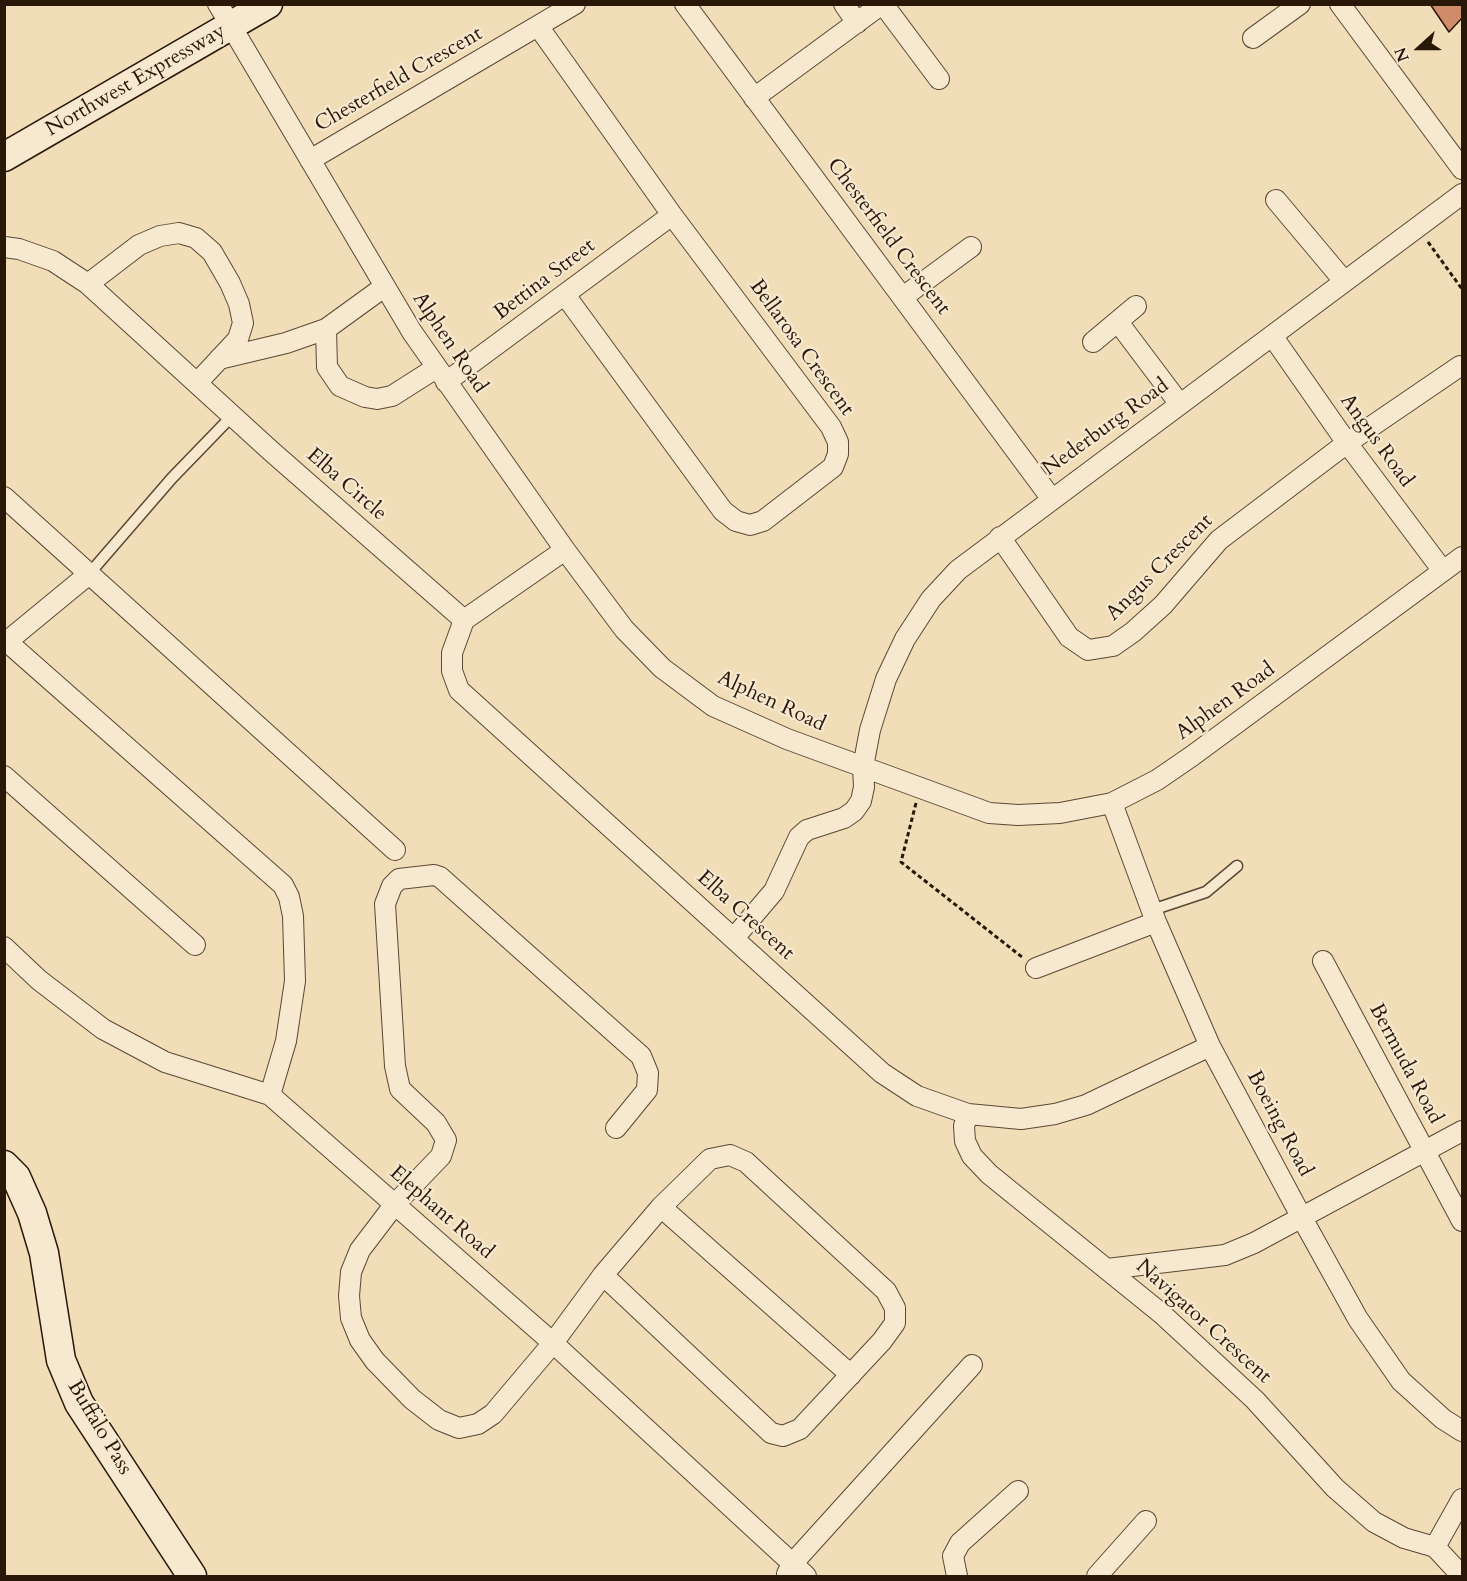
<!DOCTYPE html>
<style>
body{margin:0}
#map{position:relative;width:1467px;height:1581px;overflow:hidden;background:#f1ddb7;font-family:Cardo,serif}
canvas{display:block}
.frame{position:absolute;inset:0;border:6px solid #291708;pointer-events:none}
.north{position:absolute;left:1389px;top:18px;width:60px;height:60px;-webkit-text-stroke:4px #f6e9d0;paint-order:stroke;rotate:249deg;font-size:16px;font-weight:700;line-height:24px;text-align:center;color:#291708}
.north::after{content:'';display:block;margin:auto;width:21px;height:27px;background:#291708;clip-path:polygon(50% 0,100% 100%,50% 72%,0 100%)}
</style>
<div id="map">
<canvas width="1467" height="1581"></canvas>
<div class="frame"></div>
<div class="north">N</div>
</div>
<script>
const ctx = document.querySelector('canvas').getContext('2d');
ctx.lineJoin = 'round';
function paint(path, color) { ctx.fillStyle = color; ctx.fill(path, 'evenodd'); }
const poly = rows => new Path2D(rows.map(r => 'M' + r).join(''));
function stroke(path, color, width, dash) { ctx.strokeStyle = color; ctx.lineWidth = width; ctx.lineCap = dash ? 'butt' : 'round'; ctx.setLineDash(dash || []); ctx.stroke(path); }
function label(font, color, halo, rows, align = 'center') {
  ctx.font = font + ' Cardo,serif'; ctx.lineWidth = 4.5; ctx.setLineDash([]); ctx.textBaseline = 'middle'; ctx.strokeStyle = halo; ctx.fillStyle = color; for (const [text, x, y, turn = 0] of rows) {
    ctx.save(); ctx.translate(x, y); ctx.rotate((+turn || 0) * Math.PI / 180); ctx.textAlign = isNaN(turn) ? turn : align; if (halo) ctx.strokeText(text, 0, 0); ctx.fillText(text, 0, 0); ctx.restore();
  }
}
const building = poly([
 [1430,4,1462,4,1462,18,1449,32,1430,4]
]);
paint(building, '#ce8c6b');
stroke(building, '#291708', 1.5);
const service = poly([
 [89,574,172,478,232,416],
 [1152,910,1206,892,1237,866]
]);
const minor = poly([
 [218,4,412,332,565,550,624,629,662,668,713,706,787,739,989,813,1018,815,1060,813,1112,803,1157,780,1192,756,1462,557],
 [685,4,1051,498],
 [844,4,857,23],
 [883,4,939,79],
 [1340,4,1462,169],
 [538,26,672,215,831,427,838,442,838,454,833,467,763,521,750,525,736,521,723,511,565,295],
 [1253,38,1300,4],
 [754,98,882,4],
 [310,160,575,4],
 [1276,200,1344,281],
 [4,247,19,249,53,261,88,284,271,451,464,620],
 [88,284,139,245,160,236,179,233,196,238,212,252,230,283,239,304,243,323,238,339,197,383],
 [903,297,971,247],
 [1118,322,1179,403],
 [326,329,327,367,340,386,365,397,377,399,392,396,436,368],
 [1273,337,1347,443,1443,571],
 [1093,342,1136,306],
 [219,359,286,343,326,329,384,287],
 [446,382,672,215],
 [4,497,395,850],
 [1000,537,1069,637,1088,650,1113,646,1133,632,1163,605,1219,540,1347,443,1460,366],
 [565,550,464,620,452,653,452,671,459,690,882,1073,917,1096,968,1114,1021,1119,1055,1114,1086,1105,1210,1046],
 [4,639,283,885,289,897,293,916,295,981,286,1041,270,1095],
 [4,644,89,574],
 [4,776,195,945],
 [1112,803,1156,922,1210,1046,1302,1218,1358,1319,1401,1381,1443,1419,1462,1431],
 [734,938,774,891,799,837,807,830,844,818,854,811,861,801,864,787,863,767,870,730,886,679,905,639,931,599,958,570,1462,194],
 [4,947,39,980,103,1029,165,1062,270,1095,553,1343,806,1576],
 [1323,961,1462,1221],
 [1036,968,1156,922],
 [968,1114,964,1126,965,1141,972,1156,989,1174,1162,1314,1255,1400,1335,1488,1374,1522,1404,1538,1435,1547],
 [661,1207,851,1375],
 [1107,1269,1225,1255,1254,1243,1462,1131],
 [603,1275,771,1433,783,1436,800,1429,882,1341,895,1323,895,1308,886,1291,746,1162,730,1155,710,1159,661,1207,603,1275,553,1343,493,1414,478,1424,459,1428,439,1420,412,1399,375,1361,360,1340,351,1318,349,1296,351,1272,360,1250,395,1204,441,1156,446,1140,436,1123,400,1089,395,1066,385,904,392,886,399,879,434,875,440,877,641,1056,648,1073,647,1090,616,1128],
 [787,1574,792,1564,972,1365],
 [957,1576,953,1556,960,1543,1018,1491],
 [1097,1576,1146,1521],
 [1462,1576,1435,1547,1462,1499]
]);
const secondary = poly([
 [4,157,268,4],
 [4,1165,16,1177,32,1213,44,1253,61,1360,79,1403,192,1576]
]);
stroke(service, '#5b4834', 13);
stroke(minor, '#5b4834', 22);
stroke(secondary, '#291708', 31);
stroke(poly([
 [1428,242,1462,289],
 [916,803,901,862,1022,957]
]), '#291708', 3, [4.5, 3]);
stroke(service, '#f6e9d0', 10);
stroke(minor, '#f6e9d0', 20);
stroke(secondary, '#f6e9d0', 28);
label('21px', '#291708', '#f6e9d0', [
 ["Chesterfield Crescent",399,80,-30],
 ["Northwest Expressway",136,81,-30],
 ["Chesterfield Crescent",888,237,53],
 ["Bettina Street",545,280,-37],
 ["Alphen Road",449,343,56],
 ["Bellarosa Crescent",801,348,54],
 ["Nederburg Road",1106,428,-36],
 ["Angus Road",1376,441,54],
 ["Elba Circle",346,485,41],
 ["Angus Crescent",1160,568,-45],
 ["Alphen Road",771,702,25],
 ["Alphen Road",1226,702,-36],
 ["Elba Crescent",745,916,42],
 ["Bermuda Road",1405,1064,62],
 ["Boeing Road",1279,1124,62],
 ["Elephant Road",441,1213,41],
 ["Navigator Crescent",1203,1322,42],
 ["Buffalo Pass",99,1428,59]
]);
</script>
